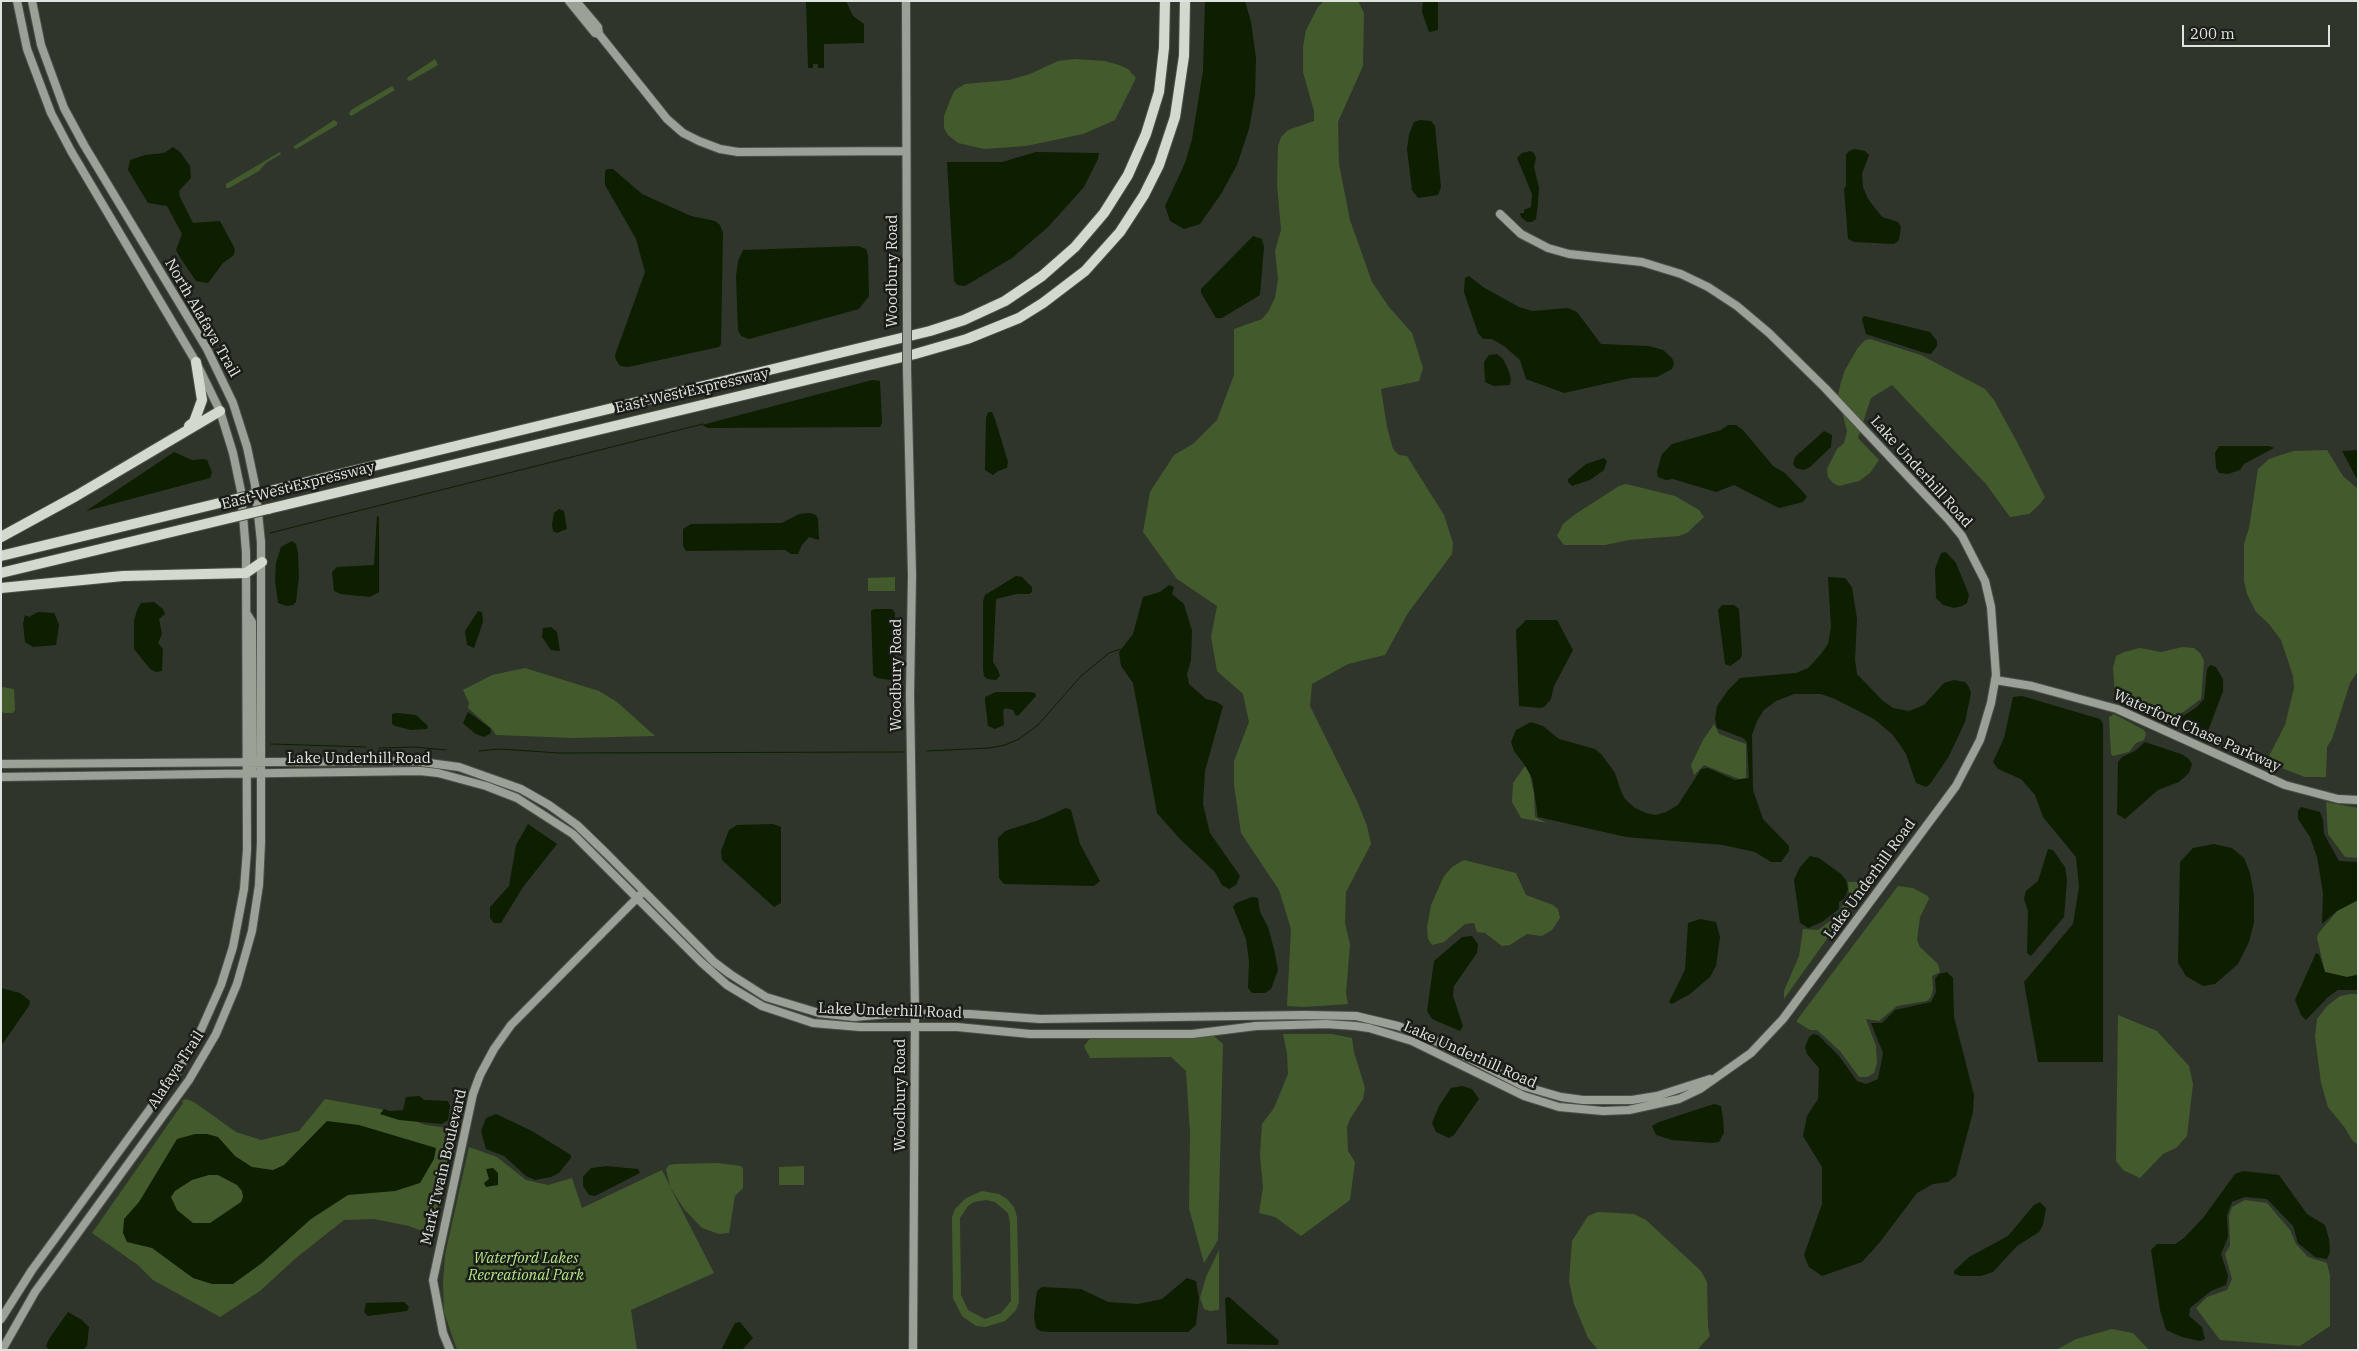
<!DOCTYPE html>
<style>
body{margin:0}
#map{position:relative;width:2359px;height:1351px;overflow:hidden;background:#2f352b;font-family:"IBM Plex Serif",serif}
canvas{display:block}
.frame{position:absolute;inset:0;border:2px solid #e0e4de;pointer-events:none}
.scale{position:absolute;left:2182px;top:25px;width:148px;height:22px;box-sizing:border-box;border:2px solid #e0e4de;border-top:0;padding-left:6px;font-size:15px;line-height:18px;white-space:nowrap;color:#e0e4de;-webkit-text-stroke:4px #191c17;paint-order:stroke}
</style>
<div id="map">
<canvas width="2359" height="1351"></canvas>
<div class="frame"></div>
<div class="scale">200 m</div>
</div>
<script>
const ctx = document.querySelector('canvas').getContext('2d');
ctx.lineJoin = 'round';
function paint(path, color) { ctx.fillStyle = color; ctx.fill(path, 'evenodd'); }
const poly = rows => new Path2D(rows.map(r => 'M' + r).join(''));
function stroke(path, color, width, dash) { ctx.strokeStyle = color; ctx.lineWidth = width; ctx.lineCap = dash ? 'butt' : 'round'; ctx.setLineDash(dash || []); ctx.stroke(path); }
function label(font, color, halo, rows, align = 'center') {
  ctx.font = font + ' "IBM Plex Serif",serif'; ctx.lineWidth = 5; ctx.setLineDash([]); ctx.textBaseline = 'middle'; ctx.strokeStyle = halo; ctx.fillStyle = color; for (const [text, x, y, turn = 0] of rows) {
    ctx.save(); ctx.translate(x, y); ctx.rotate((+turn || 0) * Math.PI / 180); ctx.textAlign = isNaN(turn) ? turn : align; if (halo) ctx.strokeText(text, 0, 0); ctx.fillText(text, 0, 0); ctx.restore();
  }
}
paint(poly([
 [1324,1,1358,1,1364,13,1363,66,1338,122,1339,164,1350,220,1372,282,1389,307,1412,333,1423,368,1419,381,1381,389,1387,427,1393,449,1399,455,1407,456,1444,515,1453,543,1452,554,1408,613,1385,655,1348,664,1312,684,1310,706,1358,803,1367,826,1371,844,1346,892,1345,923,1350,944,1346,993,1348,1004,1304,1007,1287,1006,1291,929,1279,890,1241,833,1234,785,1234,761,1249,722,1243,694,1217,671,1211,637,1217,606,1177,579,1143,532,1150,492,1174,455,1193,444,1217,420,1234,375,1234,329,1262,319,1268,312,1275,298,1278,279,1275,251,1281,230,1277,184,1278,146,1281,137,1288,130,1314,121,1314,111,1303,72,1303,47,1306,30,1318,7],
 [435,59,438,65,410,81,407,80,408,77],
 [1075,59,1105,61,1119,65,1128,69,1136,78,1115,120,1083,134,1026,146,984,149,958,143,948,135,944,128,944,116,951,98,955,90,965,84,1009,80,1030,74,1058,61],
 [392,86,395,90,351,116,349,114,351,110],
 [334,120,337,122,337,125,296,149,293,147],
 [280,152,281,154,266,163,259,171,229,188,226,188,226,184],
 [1870,339,1921,355,1985,389,1994,400,2017,442,2045,497,2039,505,2029,514,2010,517,1986,484,1892,385,1871,398,1858,438,1879,460,1870,473,1859,481,1839,486,1833,483,1828,477,1827,469,1837,449,1844,443,1847,431,1841,408,1836,404,1841,382,1845,370,1857,349,1865,340],
 [2327,450,2343,476,2358,489,2358,671,2350,683,2332,739,2327,747,2326,777,2305,777,2284,769,2269,756,2285,725,2294,688,2293,676,2281,640,2269,624,2256,612,2247,594,2244,581,2244,544,2249,528,2258,469,2269,459,2281,455,2294,451],
 [1626,484,1675,496,1699,510,1704,517,1687,533,1679,536,1629,540,1605,545,1564,545,1557,536,1563,524,1574,515,1619,486],
 [895,577,895,591,868,591,868,578],
 [2183,647,2194,648,2200,653,2204,661,2201,699,2186,710,2171,720,2158,719,2120,702,2115,696,2113,668,2116,656,2124,652,2140,648,2161,652],
 [525,668,599,691,617,702,655,736,573,738,496,735,492,729,468,708,469,703,463,690,492,675],
 [3,687,14,689,15,710,13,713,4,713,1,711,1,689],
 [2114,714,2144,730,2146,734,2144,740,2136,743,2129,752,2113,756,2111,754,2109,717],
 [1714,724,1719,734,1746,744,1746,778,1739,779,1704,765,1694,775,1691,765,1703,740],
 [1525,766,1529,771,1534,793,1535,817,1547,823,1521,818,1512,802,1513,783],
 [2326,802,2358,808,2358,858,2345,857,2328,834],
 [1464,860,1516,873,1526,895,1553,905,1558,909,1560,918,1552,930,1542,936,1527,934,1510,945,1502,946,1485,933,1477,932,1474,923,1465,924,1444,942,1432,945,1428,939,1427,927,1431,905,1444,876,1452,867],
 [1848,882,1863,882,1866,884,1784,999,1784,991,1799,956,1803,929,1818,930,1836,917,1849,894],
 [1898,886,1913,888,1928,896,1929,899,1920,917,1917,940,1920,947,1938,964,1940,972,1932,976,1933,989,1931,997,1927,1001,1897,1006,1879,1021,1866,1019,1876,1046,1877,1063,1874,1073,1867,1077,1859,1077,1840,1051,1817,1030,1810,1030,1797,1022,1797,1020],
 [2358,900,2358,974,2347,977,2325,972,2317,938,2318,934,2337,911],
 [2350,994,2358,994,2358,1145,2352,1140,2345,1128,2328,1107,2321,1083,2315,1037,2317,1019,2327,1006,2340,996],
 [2118,1015,2157,1031,2189,1066,2193,1084,2187,1136,2176,1148,2163,1154,2140,1178,2123,1170,2116,1161],
 [1283,1034,1332,1034,1352,1038,1354,1052,1365,1088,1363,1099,1350,1119,1347,1127,1348,1151,1355,1162,1350,1200,1301,1236,1275,1217,1259,1213,1263,1187,1260,1155,1262,1124,1274,1108,1288,1074,1287,1053],
 [1092,1036,1214,1036,1223,1044,1218,1240,1204,1263,1189,1208,1190,1133,1186,1071,1171,1057,1090,1058,1084,1046],
 [186,1099,194,1102,236,1132,261,1140,299,1131,325,1099,380,1109,426,1125,454,1129,432,1235,409,1226,374,1219,344,1220,296,1258,260,1291,220,1317,153,1280,138,1265,92,1233,183,1103,182,1101],
 [469,1147,497,1157,526,1180,548,1185,572,1178,582,1208,662,1170,670,1186,666,1169,669,1165,676,1164,717,1163,741,1166,743,1169,743,1188,735,1196,729,1233,719,1234,702,1228,684,1209,670,1187,714,1273,631,1310,637,1350,457,1350,444,1312,443,1283,445,1255],
 [804,1166,804,1185,779,1185,779,1167],
 [982,1191,999,1194,1007,1199,1014,1207,1017,1217,1019,1302,1016,1310,1005,1321,985,1327,976,1326,962,1316,953,1298,952,1217,955,1209,966,1198],
 [986,1200,995,1202,1008,1213,1010,1223,1011,1301,1001,1313,985,1319,968,1310,961,1295,960,1218,968,1206,974,1202],
 [2245,1200,2267,1203,2290,1230,2296,1244,2308,1257,2327,1263,2330,1276,2330,1326,2300,1346,2220,1340,2196,1308,2207,1297,2227,1290,2232,1279,2225,1254,2230,1246,2229,1216,2232,1207],
 [1598,1212,1634,1214,1646,1220,1701,1271,1707,1282,1708,1327,1710,1336,1697,1350,1598,1350,1588,1338,1574,1304,1569,1281,1572,1241,1588,1216],
 [1219,1250,1219,1310,1210,1311,1204,1309,1200,1298,1206,1277],
 [2112,1329,2133,1333,2149,1350,2056,1350,2076,1339]
]), '#435b2c');
paint(poly([
 [806,1,846,1,853,16,864,24,864,43,824,44,824,68,818,68,818,64,813,64,813,68,808,68],
 [1205,1,1245,1,1251,22,1256,58,1255,95,1249,129,1237,165,1221,194,1200,224,1184,229,1170,221,1165,206,1185,163,1192,139,1203,71],
 [1423,1,1438,1,1438,30,1429,32,1422,12],
 [1420,120,1431,121,1435,126,1441,187,1438,195,1418,198,1412,190,1407,149,1409,134,1414,122],
 [173,147,180,152,190,166,191,178,179,191,180,197,193,223,220,221,235,249,234,255,223,263,208,283,196,281,181,259,176,250,182,234,167,206,148,203,128,170,130,160,145,155,164,153],
 [1854,149,1865,151,1869,155,1862,174,1863,187,1868,199,1882,217,1898,222,1901,227,1899,240,1894,244,1854,242,1848,239,1844,189,1846,186,1846,155,1849,151],
 [1530,151,1534,153,1536,158,1534,167,1539,188,1538,203,1536,219,1532,222,1527,222,1521,217,1520,213,1524,213,1524,210,1531,207,1532,194,1517,158,1522,153],
 [1036,152,1099,153,1098,159,1084,187,1048,227,1012,258,965,286,957,285,954,281,947,162,1002,162],
 [607,169,613,169,642,194,691,216,715,221,720,225,723,233,721,344,719,347,628,367,620,366,616,360,615,355,645,272,636,239,605,185,605,171],
 [1253,236,1262,239,1264,247,1260,295,1222,318,1216,318,1201,293,1201,289],
 [858,246,866,249,868,255,869,296,859,309,749,339,741,336,738,330,736,276,738,261,743,250],
 [1469,276,1483,287,1519,307,1532,311,1568,308,1577,312,1601,344,1649,346,1663,350,1672,358,1674,363,1672,369,1657,377,1631,378,1564,393,1526,379,1520,360,1504,346,1492,339,1483,339,1478,333,1464,292,1465,278],
 [1864,316,1930,332,1937,341,1937,346,1931,354,1925,353,1866,334,1862,319],
 [1497,354,1503,359,1508,369,1511,378,1510,385,1494,386,1485,382,1484,362,1489,355],
 [872,380,880,381,882,423,880,427,708,428,702,425],
 [988,412,992,412,995,419,1008,462,1007,468,998,471,993,475,985,470,986,418],
 [1728,425,1736,425,1743,430,1773,466,1785,473,1804,493,1807,497,1803,502,1779,508,1734,485,1716,492,1673,479,1666,480,1658,477,1657,471,1662,454,1672,444,1721,430],
 [1824,431,1832,435,1831,447,1810,467,1804,470,1796,468,1793,464,1795,457],
 [2219,446,2269,446,2274,448,2244,464,2240,470,2228,474,2219,473,2216,468,2215,453],
 [2358,450,2358,481,2342,451],
 [174,452,192,460,203,459,207,460,212,472,210,478,86,511],
 [1604,458,1607,461,1604,470,1590,480,1572,486,1568,482,1568,479,1586,464],
 [559,509,564,511,567,529,557,533,553,531,552,525,554,513],
 [810,513,816,515,818,519,819,540,809,537,802,545,798,554,791,554,785,550,686,551,683,546,683,529,691,524,782,523,799,514],
 [377,516,379,517,379,592,370,597,341,594,334,591,332,572,337,567,374,565],
 [292,541,296,544,298,553,299,577,296,602,293,605,287,606,278,603,275,580,276,563,281,547],
 [1946,552,1956,563,1969,595,1967,603,1962,606,1954,608,1943,605,1936,598,1935,569,1941,553],
 [1016,576,1022,577,1032,587,1032,592,1029,594,1017,594,996,599,993,662,998,670,1000,676,996,680,987,679,984,676,983,669,983,601,985,595],
 [1828,577,1845,578,1852,587,1857,619,1855,660,1857,674,1882,700,1893,708,1909,711,1924,705,1944,683,1954,680,1965,682,1969,687,1971,693,1965,722,1949,756,1930,784,1926,787,1916,783,1906,754,1900,745,1893,735,1874,719,1835,699,1821,694,1794,694,1776,701,1764,710,1757,721,1752,735,1753,790,1763,819,1789,846,1789,851,1781,862,1771,862,1755,852,1723,845,1626,837,1538,817,1532,778,1524,764,1514,751,1511,742,1516,730,1531,722,1543,726,1559,739,1595,749,1602,755,1615,773,1621,791,1625,799,1635,808,1646,813,1656,815,1666,812,1678,805,1701,769,1708,768,1735,780,1749,778,1747,742,1743,738,1717,728,1715,719,1717,706,1729,689,1740,678,1796,673,1808,668,1821,654,1828,644,1831,627],
 [1169,585,1174,587,1172,594,1184,604,1192,631,1191,660,1187,674,1189,684,1206,699,1217,702,1223,706,1205,771,1203,804,1210,833,1240,876,1236,885,1229,889,1222,885,1215,872,1180,839,1157,813,1133,683,1121,666,1119,652,1133,634,1143,597,1160,592],
 [154,602,163,609,165,614,159,619,162,634,158,643,163,649,162,671,156,672,150,669,134,649,134,621,137,610,141,603],
 [1722,605,1734,605,1739,609,1742,655,1740,659,1730,666,1725,664,1718,610],
 [874,609,892,609,895,613,894,676,890,680,877,678,873,675,871,611],
 [478,611,482,612,483,622,474,648,467,645,465,631],
 [38,612,54,613,56,617,59,625,56,645,33,647,25,642,23,624,25,615,29,617],
 [1526,620,1557,620,1573,650,1554,686,1551,699,1544,707,1540,708,1519,706,1516,630],
 [551,627,557,632,560,651,551,650,542,637,543,628],
 [2210,665,2216,667,2223,679,2223,691,2208,731,2180,721,2180,718,2197,707,2204,699,2207,669],
 [996,692,1029,692,1035,693,1036,696,1019,715,1016,716,1013,710,1005,708,1003,711,1004,725,995,729,988,726,985,701,985,697],
 [2022,696,2100,719,2103,724,2103,1062,2038,1062,2024,982,2073,924,2079,887,2076,857,2043,817,2035,795,2021,779,1998,769,1993,762,2004,738,2013,697],
 [468,712,490,728,491,733,484,737,476,734,466,726,463,723],
 [397,713,416,715,428,726,427,729,411,730,395,726,392,724,392,714],
 [2145,742,2181,754,2188,758,2192,764,2189,773,2179,782,2158,790,2125,819,2117,814,2118,762,2122,757,2135,751],
 [2301,807,2320,812,2323,820,2324,834,2339,861,2358,862,2358,900,2337,911,2322,924,2323,893,2317,857,2310,837,2298,819,2298,811],
 [1066,808,1071,810,1080,844,1100,881,1094,886,1004,884,999,878,998,838,1005,831,1039,820],
 [528,824,557,844,523,887,501,923,494,923,490,918,490,907,509,886,516,845],
 [773,824,781,827,781,903,774,907,722,860,721,851,729,830,737,825],
 [2214,844,2232,848,2244,858,2250,873,2254,896,2254,922,2249,942,2238,964,2215,984,2203,986,2186,976,2178,963,2180,862,2193,848],
 [2048,849,2053,850,2065,867,2067,880,2064,917,2031,956,2027,953,2028,911,2024,899,2026,891,2038,881],
 [1810,856,1819,858,1841,874,1846,880,1848,889,1845,898,1839,902,1839,909,1822,922,1808,928,1800,923,1794,880,1800,867],
 [1252,897,1258,898,1260,912,1268,927,1274,949,1278,970,1271,989,1265,993,1252,993,1248,988,1249,961,1246,939,1233,907,1236,903],
 [1700,919,1716,922,1720,937,1716,966,1710,977,1690,994,1672,1004,1669,1002,1685,970,1688,923],
 [1472,936,1478,944,1477,953,1454,986,1453,996,1463,1026,1460,1031,1432,1019,1427,1011,1434,961,1462,937],
 [2316,953,2319,954,2325,972,2347,977,2358,975,2358,990,2338,990,2328,997,2306,1020,2301,1015,2295,1000],
 [1947,972,1953,978,1954,1017,1974,1095,1973,1112,1956,1176,1948,1182,1933,1184,1917,1193,1880,1242,1862,1262,1822,1276,1809,1267,1804,1255,1822,1204,1822,1167,1803,1136,1807,1116,1818,1099,1819,1068,1807,1054,1805,1047,1809,1037,1813,1034,1818,1035,1839,1056,1857,1081,1866,1084,1878,1079,1883,1053,1871,1023,1882,1023,1895,1010,1931,1002,1936,992,1935,979,1939,974],
 [1,988,20,993,30,1001,29,1006,1,1046],
 [1462,1086,1472,1089,1479,1099,1454,1135,1449,1138,1436,1132,1432,1123,1439,1106,1451,1088],
 [420,1096,424,1100,448,1101,450,1106,448,1120,442,1124,399,1120,380,1114,384,1109,390,1111,403,1110,406,1097],
 [1714,1104,1721,1106,1723,1118,1724,1133,1719,1142,1712,1143,1672,1140,1656,1135,1652,1126,1659,1122],
 [496,1114,532,1131,571,1155,571,1158,559,1173,551,1177,535,1180,526,1176,504,1156,486,1149,481,1131,486,1118],
 [327,1121,359,1125,436,1148,434,1159,420,1183,395,1191,348,1195,311,1219,262,1263,233,1284,212,1284,193,1278,152,1248,127,1242,123,1233,124,1219,139,1202,177,1139,195,1134,207,1134,218,1137,235,1156,252,1167,273,1170,284,1165],
 [209,1175,218,1175,237,1185,242,1191,243,1197,241,1202,210,1223,193,1223,177,1210,171,1197,175,1191,192,1180],
 [606,1166,638,1169,640,1173,595,1196,589,1195,583,1186,583,1177,591,1168],
 [493,1168,498,1173,498,1185,486,1187,484,1183,489,1179,486,1169],
 [2243,1171,2279,1175,2307,1214,2325,1225,2329,1239,2330,1252,2327,1259,2315,1257,2298,1243,2293,1226,2267,1199,2245,1197,2232,1202,2227,1215,2228,1237,2221,1254,2228,1276,2226,1285,2211,1291,2190,1308,2189,1316,2202,1327,2205,1339,2200,1341,2182,1337,2166,1330,2160,1310,2151,1250,2157,1244,2175,1244,2184,1238,2203,1218,2235,1174],
 [2040,1202,2046,1208,2043,1225,2039,1232,2017,1246,1993,1272,1981,1276,1961,1276,1954,1274,1954,1271,1969,1257,2008,1236,2034,1205],
 [1187,1278,1196,1281,1199,1298,1196,1325,1188,1332,1049,1332,1040,1331,1036,1328,1034,1317,1036,1298,1037,1291,1042,1287,1081,1289,1108,1302,1138,1304,1162,1299],
 [1229,1297,1279,1341,1278,1345,1227,1344,1225,1298],
 [404,1302,409,1307,407,1311,368,1316,364,1312,366,1303],
 [68,1312,82,1320,89,1327,87,1346,83,1350,49,1350,46,1346,49,1339],
 [740,1322,753,1338,742,1350,721,1350,735,1323]
]), '#0e1e00');
stroke(poly([
 [270,533,703,424],
 [271,744,366,747],
 [379,748,415,747,446,750],
 [479,751,500,749,559,753,904,752],
 [927,751,989,748,1005,745,1019,739,1038,725,1081,676,1109,653,1121,649]
]), '#0e1e00', 1);
const secondary = poly([
 [569,1,595,33,599,34,667,119,683,133,699,141,720,149,738,152,906,151],
 [576,1,598,27,599,34],
 [906,1,907,323],
 [907,370,912,575,910,695,915,1009,913,1350],
 [247,614,252,622,253,767],
 [1995,680,2032,686,2117,709,2285,785,2338,799,2358,800],
 [1,764,414,761,459,767,521,789,549,805,577,825,606,853,714,962,730,974,766,997,819,1013,854,1017,890,1014,969,1014,1040,1019,1304,1015,1356,1016,1398,1026,1428,1037,1523,1086,1561,1097,1583,1100,1632,1100,1657,1096,1710,1079],
 [1,777,420,771,438,773,486,786,517,798,573,834,701,962,727,985,762,1006,813,1023,860,1027,957,1027,1030,1034,1192,1034,1256,1026,1326,1024,1355,1026,1369,1028,1412,1041,1524,1096,1559,1107,1603,1111,1629,1110,1679,1099,1700,1089,1751,1053,1783,1019,1956,786,1980,740,1991,703,1996,675,1991,607,1985,581,1962,536,1948,519,1825,388,1769,333,1737,306,1708,287,1681,274,1642,262,1569,254,1548,248,1521,234,1500,214],
 [1,1319,32,1270,177,1072,201,1030,221,985,233,947,244,889,247,850,246,552,241,491,233,453,220,411,196,362,71,151,51,113,27,49,17,1],
 [2,1350,35,1292,189,1080,216,1034,237,984,252,931,259,885,261,842,261,542,255,485,247,447,233,403,207,349,84,145,64,108,41,45,32,1],
 [450,1350,443,1333,433,1280,473,1094,480,1075,494,1049,511,1025,640,895]
]);
const highway = poly([
 [189,426,194,422,202,400,196,362],
 [266,492,930,331,964,320,1005,301,1042,276,1075,247,1104,213,1128,175,1146,134,1159,92,1164,48,1165,1],
 [268,509,915,354,967,339,1019,318,1043,303,1085,271,1120,232,1144,195,1159,165,1175,117,1184,56,1185,1],
 [1,537,76,496,220,411],
 [1,556,232,500],
 [1,573,234,517],
 [1,588,123,576,246,573,262,562]
]);
stroke(secondary, '#4b5148', 10);
stroke(highway, '#4b5148', 12);
stroke(secondary, '#9ca198', 8);
stroke(highway, '#d3dacd', 10);
const secondaryBridge = poly([
 [907,323,907,370]
]);
const highwayBridge = poly([
 [232,500,266,492],
 [234,517,268,509]
]);
stroke(secondaryBridge, '#4b5148', 10, []);
stroke(highwayBridge, '#4b5148', 12, []);
stroke(secondaryBridge, '#9ca198', 8);
stroke(highwayBridge, '#d3dacd', 10);
label('15px', '#e0e4de', '#191c17', [
 ["Woodbury Road",893,271,-90],
 ["North Alafaya Trail",202,318,60],
 ["East-West Expressway",692,391,-13],
 ["Lake Underhill Road",1921,472,48],
 ["East-West Expressway",298,486,-14],
 ["Woodbury Road",897,675,-90],
 ["Waterford Chase Parkway",2197,731,24],
 ["Lake Underhill Road",359,759],
 ["Lake Underhill Road",1870,879,-54],
 ["Lake Underhill Road",890,1011,2],
 ["Lake Underhill Road",1470,1055,24],
 ["Alafaya Trail",176,1070,-57],
 ["Woodbury Road",901,1095,-90],
 ["Mark Twain Boulevard",444,1167,-77]
]);
label('italic 15px', '#b3e586', '#191c17', [
 ["Waterford Lakes",526,1259],
 ["Recreational Park",526,1276]
]);
</script>
